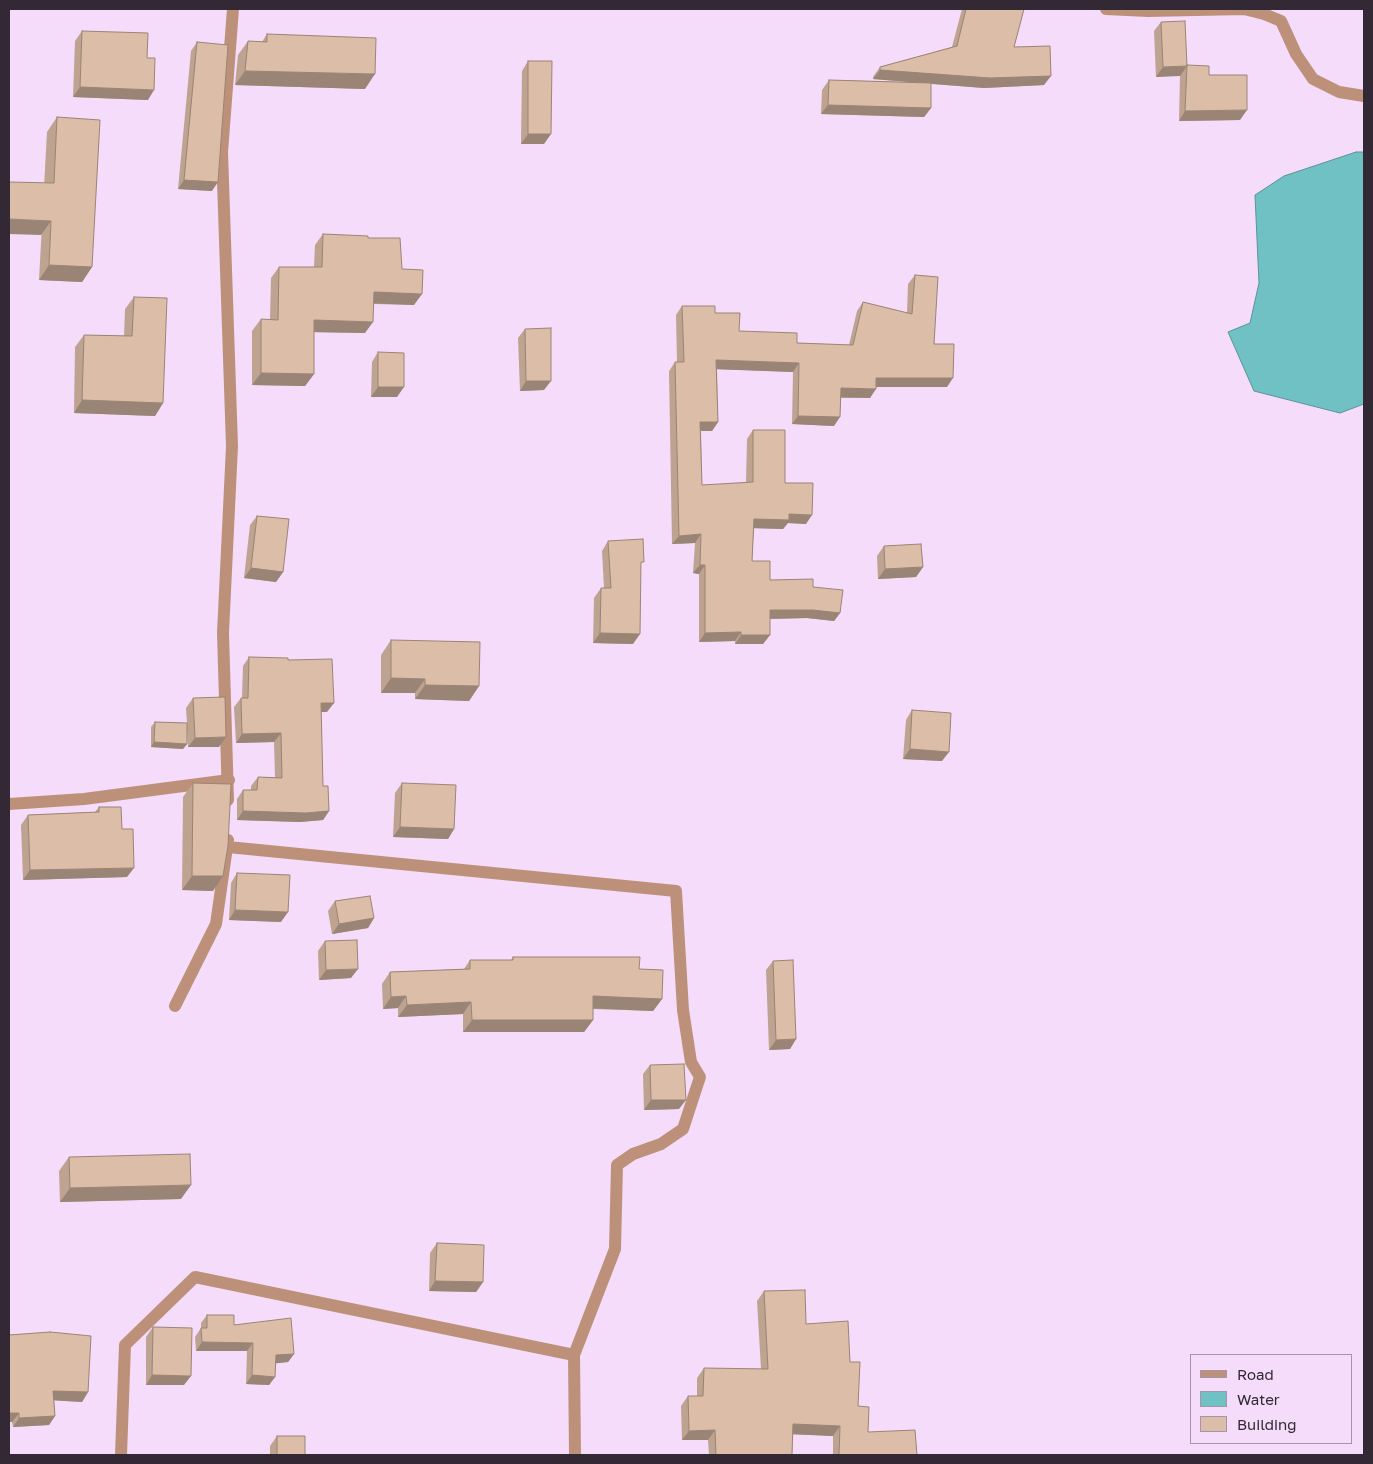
<!DOCTYPE html>
<style>
body{margin:0}
#map{position:relative;width:1373px;height:1464px;overflow:hidden;background:#f4dcfa;font-family:"Golos Text",sans-serif}
canvas{display:block}
.frame{position:absolute;inset:0;border:10px solid #322934;pointer-events:none}
.legend{position:absolute;left:1190px;top:1354px;width:162px;height:90px;box-sizing:border-box;background:#f4dcfa;border:1px solid #a694ab;margin:0;padding:6px 9px;list-style:none;font-size:15px;color:#322934}
.legend li{display:flex;align-items:center;gap:10px;height:25px}
.legend b{width:25px;border:1px solid #a694ab}
</style>
<div id="map">
<canvas width="1373" height="1464"></canvas>
<div class="frame"></div>
<ul class="legend">
<li><b style="height:6px;background:#bd9179"></b>Road</li>
<li><b style="height:14px;background:#6fc1c3"></b>Water</li>
<li><b style="height:14px;background:#dcbda7"></b>Building</li>
</ul>
</div>
<script>
const ctx = document.querySelector('canvas').getContext('2d');
ctx.lineJoin = 'round';
function paint(path, color) { ctx.fillStyle = color; ctx.fill(path, 'evenodd'); }
const poly = rows => new Path2D(rows.map(r => 'M' + r).join(''));
function stroke(path, color, width, dash) { ctx.strokeStyle = color; ctx.lineWidth = width; ctx.lineCap = dash ? 'butt' : 'round'; ctx.setLineDash(dash || []); ctx.stroke(path); }
const water = poly([
 [1356,152,1364,152,1364,404,1340,413,1254,391,1228,332,1250,323,1259,283,1255,195,1284,176,1356,152]
]);
paint(water, '#6fc1c3');
stroke(water, '#5d9398', 1);
stroke(poly([
 [1106,9,1148,11,1244,9,1264,14,1281,21,1296,54,1313,79,1339,92,1364,96],
 [228,800,223,633,232,446,222,152,233,9],
 [9,804,84,799,229,780],
 [228,847,676,891,683,1010,691,1062,700,1077,683,1129,661,1144,633,1154,617,1165,615,1249,574,1355,575,1455],
 [175,1006,216,924,228,840],
 [121,1455,125,1345,195,1277,574,1355]
]), '#bd9179', 12);
paint(poly([
 [962,9,1024,9,1014,47,1044,85,984,88,931,84,931,108,924,117,821,114,822,90,829,80,909,82,873,79,873,77,880,67,952,47],
 [1161,22,1187,66,1209,75,1240,120,1179,121,1180,75,1156,77,1154,31],
 [82,31,147,58,148,100,73,97,75,41],
 [267,34,365,89,235,85,238,55,248,41,262,42],
 [197,42,212,191,178,189,191,51],
 [528,61,544,144,521,144,522,71],
 [57,117,92,267,82,282,39,280,47,132],
 [323,234,368,238,402,269,414,305,373,304,365,333,314,332,314,374,305,386,252,385,252,331,261,319,270,320,271,278,279,267,314,267,315,245],
 [915,275,947,387,876,387,870,398,841,398,834,426,792,424,793,372,717,369,718,422,712,431,701,431,702,485,746,483,747,439,753,430,785,483,806,524,788,523,783,529,754,528,752,561,770,580,813,587,840,613,834,621,807,618,770,619,770,635,763,644,735,644,735,641,699,642,699,574,693,573,695,543,672,544,669,371,675,362,677,362,676,315,682,306,715,313,739,331,797,343,849,345,857,311,863,302,907,313,908,284],
 [134,297,163,403,155,416,74,413,75,347,84,335,124,336,125,309],
 [525,329,544,390,520,391,518,338],
 [378,352,397,397,371,397,372,362],
 [257,516,283,572,276,582,244,578,250,525],
 [608,541,641,567,633,644,593,643,594,598,601,588,604,588,602,551],
 [884,546,923,567,916,577,878,579,877,556],
 [391,640,479,686,469,701,415,699,415,693,381,693,381,655],
 [249,657,288,660,327,712,321,712,323,786,329,811,323,820,300,822,237,820,237,799,243,790,251,790,251,786,258,777,275,777,274,742,236,743,234,707,241,698,242,698,243,666],
 [193,698,219,747,188,747,187,731,187,744,183,749,151,747,151,727,155,722,187,723,186,708],
 [912,710,942,761,903,759,906,720],
 [193,783,213,891,182,890,183,797],
 [402,783,454,829,448,839,393,837,395,793],
 [99,807,122,829,127,877,23,880,21,825,28,815,95,812],
 [237,873,281,922,229,920,231,883],
 [335,901,374,918,368,928,332,934,328,911],
 [325,941,351,978,319,980,318,951],
 [513,957,639,969,662,999,653,1011,593,1009,593,1020,584,1032,463,1032,463,1014,398,1017,398,1008,383,1009,382,984,390,972,464,969,470,960,511,960],
 [773,961,796,1039,790,1049,769,1050,766,970],
 [650,1065,679,1109,644,1110,643,1074],
 [69,1157,181,1199,60,1202,59,1171],
 [437,1243,483,1282,476,1292,429,1291,430,1253],
 [764,1291,806,1324,850,1362,858,1406,868,1432,917,1455,833,1455,833,1436,793,1434,792,1455,709,1455,708,1440,682,1440,681,1406,688,1396,697,1396,697,1378,704,1368,761,1369,757,1301],
 [207,1315,234,1325,294,1354,288,1362,276,1363,275,1377,269,1385,246,1384,247,1351,196,1351,195,1337,201,1328,201,1323],
 [153,1327,184,1385,146,1385,146,1337],
 [9,1335,88,1392,82,1402,54,1400,55,1416,49,1425,13,1427,12,1422,9,1422],
 [277,1436,305,1455,270,1455,270,1446]
]), '#bda390');
paint(poly([
 [1187,66,1180,76,1156,77,1163,67],
 [880,70,1051,76,1044,85,984,88,873,79],
 [245,71,375,74,365,89,235,85],
 [80,87,154,90,148,100,73,97],
 [828,105,931,108,924,117,821,114],
 [1247,110,1240,120,1179,121,1185,111],
 [528,134,551,134,544,144,521,144],
 [184,180,218,182,212,191,178,189],
 [9,219,51,221,41,235,9,234],
 [49,265,92,267,82,282,39,280],
 [374,292,422,294,414,305,365,303],
 [314,320,373,322,365,333,306,332],
 [716,360,799,363,793,372,710,369],
 [261,373,314,374,305,386,252,385],
 [876,378,953,378,947,387,870,387],
 [526,381,551,381,544,390,520,391],
 [378,387,404,387,397,397,371,397],
 [841,388,876,389,870,398,835,397],
 [82,400,163,403,155,416,74,413],
 [798,416,840,417,834,426,792,424],
 [700,422,718,422,712,431,694,431],
 [789,514,812,515,806,524,788,523,783,529,748,528,754,519],
 [701,534,695,543,672,544,679,536],
 [700,565,705,565,699,574,693,573],
 [923,567,916,577,878,579,885,569],
 [251,568,283,572,276,582,244,578],
 [770,610,813,610,840,613,834,621,807,618,764,619],
 [741,632,735,641,699,642,705,633],
 [600,633,640,634,633,644,593,643],
 [741,635,770,635,763,644,735,644],
 [391,678,425,679,415,693,381,693],
 [425,685,479,686,469,701,415,699],
 [321,703,334,703,327,712,314,712],
 [281,733,274,742,236,743,242,734],
 [226,737,219,747,188,747,195,738],
 [154,742,187,744,183,749,151,747],
 [910,749,949,752,942,761,903,759],
 [243,811,329,811,323,820,300,822,237,820],
 [400,827,454,829,448,839,393,837],
 [134,868,127,877,23,880,30,870],
 [192,876,223,876,213,891,182,890],
 [235,910,288,912,281,922,229,920],
 [374,918,368,928,332,934,339,924],
 [358,969,351,978,319,980,326,970],
 [406,996,398,1008,383,1009,391,997],
 [593,996,662,999,653,1011,584,1008],
 [471,1002,463,1014,398,1017,407,1005],
 [472,1020,593,1020,584,1032,463,1032],
 [796,1039,790,1049,769,1050,776,1040],
 [651,1100,686,1100,679,1109,644,1110],
 [191,1185,181,1199,60,1202,70,1188],
 [435,1281,483,1282,476,1292,429,1291],
 [202,1342,253,1343,247,1351,196,1351],
 [294,1354,288,1362,270,1364,276,1355],
 [152,1375,191,1376,184,1385,146,1385],
 [252,1375,275,1377,269,1385,246,1384],
 [53,1391,88,1392,82,1402,47,1400],
 [9,1413,19,1413,12,1422,9,1422],
 [55,1416,49,1425,13,1427,19,1418],
 [793,1424,840,1426,833,1436,786,1434],
 [715,1430,708,1440,682,1440,689,1431]
]), '#9a8475');
const building = poly([
 [966,9,1024,9,1014,47,1050,46,1051,76,990,78,880,70,880,67,957,46,966,9],
 [1185,21,1187,66,1163,67,1161,22,1185,21],
 [82,31,148,33,147,58,155,58,154,90,80,87,82,31],
 [267,34,376,38,375,74,245,71,248,41,267,42,267,34],
 [197,42,228,45,218,182,184,180,197,42],
 [528,61,552,61,551,134,528,134,528,61],
 [1187,65,1209,66,1209,75,1247,75,1247,110,1185,111,1187,65],
 [829,80,931,83,931,108,828,105,829,80],
 [57,117,100,120,92,267,49,265,51,221,9,219,9,182,54,183,57,117],
 [323,234,368,236,368,238,400,238,402,269,423,270,422,294,374,292,373,322,314,320,314,374,261,373,261,319,278,320,279,267,322,267,323,234],
 [915,275,938,277,934,344,954,344,953,378,876,378,876,389,841,388,840,417,798,416,799,363,716,360,718,422,700,422,702,485,753,482,753,430,785,430,785,483,813,483,812,515,789,514,789,520,754,519,752,561,770,561,770,580,813,579,813,587,843,590,840,613,813,610,770,610,770,635,741,635,741,632,705,633,705,565,700,565,701,534,679,536,675,362,684,362,682,306,715,306,715,313,740,313,739,331,797,333,797,343,853,345,863,302,912,314,915,275],
 [134,297,167,298,163,403,82,400,84,335,132,336,134,297],
 [551,328,551,381,526,381,525,329,551,328],
 [378,352,404,353,404,387,378,387,378,352],
 [257,516,289,519,283,572,251,568,257,516],
 [643,539,644,562,641,562,640,634,600,633,601,588,611,588,608,541,643,539],
 [921,544,923,567,885,569,884,546,921,544],
 [391,640,480,642,479,686,425,685,425,679,391,678,391,640],
 [249,657,288,658,288,660,332,659,334,703,321,703,323,786,328,786,329,811,306,813,243,811,243,790,257,790,258,777,282,778,281,733,242,734,241,698,248,698,249,657],
 [225,697,226,737,195,738,193,698,225,697],
 [912,710,951,713,949,752,910,749,912,710],
 [155,722,187,723,187,744,154,742,155,722],
 [193,783,231,784,228,846,223,876,192,876,193,783],
 [402,783,456,785,454,829,400,827,402,783],
 [99,807,121,807,122,829,133,829,134,868,30,870,28,815,99,812,99,807],
 [237,873,290,875,288,912,235,910,237,873],
 [370,896,374,918,339,924,335,901,370,896],
 [357,940,358,969,326,970,325,941,357,940],
 [513,957,640,957,639,969,663,970,662,999,593,996,593,1020,472,1020,471,1002,407,1005,406,996,391,997,390,972,470,969,470,960,513,960,513,957],
 [793,960,796,1039,776,1040,773,961,793,960],
 [684,1064,686,1100,651,1100,650,1065,684,1064],
 [190,1154,191,1185,70,1188,69,1157,190,1154],
 [437,1243,484,1245,483,1282,435,1281,437,1243],
 [805,1290,806,1324,848,1321,850,1362,860,1362,858,1406,869,1407,868,1432,915,1430,917,1455,839,1455,840,1426,793,1424,792,1455,716,1455,715,1430,689,1431,688,1396,703,1396,704,1368,768,1369,764,1291,805,1290],
 [207,1315,234,1315,234,1325,291,1318,294,1354,276,1355,275,1377,252,1375,253,1343,202,1342,201,1328,207,1328,207,1315],
 [153,1327,192,1328,191,1376,152,1375,153,1327],
 [50,1332,91,1336,88,1392,53,1391,55,1416,19,1418,19,1413,9,1413,9,1335,50,1332],
 [277,1436,305,1436,305,1455,277,1455,277,1436]
]);
paint(building, '#dcbda7');
stroke(building, '#9a8475', 1);
</script>
